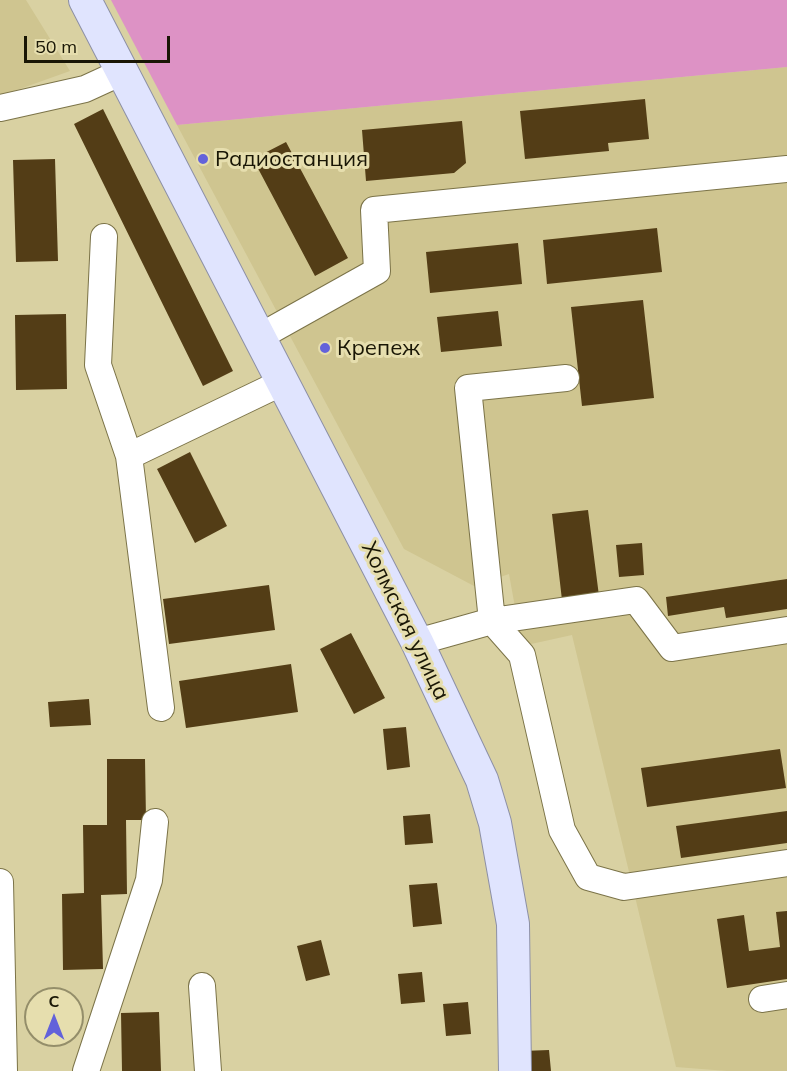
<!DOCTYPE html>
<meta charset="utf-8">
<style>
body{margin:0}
#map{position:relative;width:787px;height:1071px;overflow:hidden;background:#d9d1a2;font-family:Mulish,sans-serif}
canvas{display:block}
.north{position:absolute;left:24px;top:987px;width:60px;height:60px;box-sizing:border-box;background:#e6deae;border:2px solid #948e6a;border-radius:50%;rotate:0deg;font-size:16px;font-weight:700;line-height:24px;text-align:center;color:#191605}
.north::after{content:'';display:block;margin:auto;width:21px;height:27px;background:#6362da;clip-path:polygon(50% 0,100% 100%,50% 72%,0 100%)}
.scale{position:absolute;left:24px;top:36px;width:146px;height:27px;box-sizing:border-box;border:3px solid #191605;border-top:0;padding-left:8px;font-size:18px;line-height:21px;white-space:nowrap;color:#191605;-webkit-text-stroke:4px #e6deae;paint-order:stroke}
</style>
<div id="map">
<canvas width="787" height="1071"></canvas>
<div class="north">С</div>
<div class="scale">50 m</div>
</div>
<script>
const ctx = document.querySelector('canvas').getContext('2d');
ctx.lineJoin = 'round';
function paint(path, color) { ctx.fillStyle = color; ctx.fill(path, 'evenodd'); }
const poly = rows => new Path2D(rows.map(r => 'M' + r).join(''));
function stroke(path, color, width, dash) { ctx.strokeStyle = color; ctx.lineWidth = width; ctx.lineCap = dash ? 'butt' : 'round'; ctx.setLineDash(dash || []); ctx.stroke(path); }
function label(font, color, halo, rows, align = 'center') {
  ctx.font = font + ' Mulish,sans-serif'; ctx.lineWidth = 6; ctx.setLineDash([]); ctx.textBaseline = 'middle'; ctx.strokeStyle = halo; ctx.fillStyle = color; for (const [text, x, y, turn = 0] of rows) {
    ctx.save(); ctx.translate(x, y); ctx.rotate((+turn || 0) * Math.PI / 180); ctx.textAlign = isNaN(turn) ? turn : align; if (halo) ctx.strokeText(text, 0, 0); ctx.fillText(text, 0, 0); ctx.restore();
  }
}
paint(poly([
 [0,0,26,0,70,71,0,96],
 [787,67,787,1071,727,1071,676,1067,572,635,522,646,509,574,474,586,404,549,177,125]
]), '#cfc590');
paint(poly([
 [111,0,787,0,787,67,177,125]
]), '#dd92c5');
paint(poly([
 [645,99,649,139,608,143,609,151,525,159,520,111],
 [103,109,233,371,203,386,74,124],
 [462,121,466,163,454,173,366,181,362,130],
 [286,142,348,258,315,276,253,159],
 [55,159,58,261,16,262,13,160],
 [657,228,662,272,547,284,543,240],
 [518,243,522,284,430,293,426,252],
 [643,300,654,398,582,406,571,307],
 [498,311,502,346,441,352,437,317],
 [66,314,67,389,16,390,15,315],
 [190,452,227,526,195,543,157,469],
 [588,510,599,596,562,600,552,514],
 [642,543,644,575,619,577,616,545],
 [787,579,787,609,726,618,724,607,668,616,666,597],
 [269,585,275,630,169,644,163,599],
 [351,633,385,698,354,714,320,649],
 [291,664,298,712,186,728,179,681],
 [89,699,91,725,50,727,48,702],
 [406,727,410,767,387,770,383,729],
 [780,749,786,788,647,807,641,768],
 [107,759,145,759,146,820,126,820,127,894,101,895,103,969,63,970,62,894,84,893,83,825,107,825],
 [787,811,787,843,681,858,676,826],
 [430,814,433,843,405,845,403,816],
 [437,883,442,924,413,927,409,885],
 [787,911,787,979,727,988,717,919,744,915,749,951,780,947,776,912],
 [321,940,330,975,306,981,297,946],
 [422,972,425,1002,401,1004,398,974],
 [468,1002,471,1034,446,1036,443,1004],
 [159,1012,161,1071,122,1071,121,1013],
 [549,1050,551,1071,524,1071,522,1051]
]), '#533d16');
const minor = poly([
 [0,108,85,89,122,72],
 [104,237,98,365,129,456,161,708],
 [259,337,377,271,374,210,787,169],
 [566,378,468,388,492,621,636,600,672,648,787,630],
 [129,456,283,382],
 [417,642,492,621,522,655,562,830,588,877,624,887,787,863],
 [0,882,4,1071],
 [202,986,208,1071],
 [762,999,787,995],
 [86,1071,149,880,155,822]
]);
const major = poly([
 [85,0,417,642,482,780,495,823,513,924,515,1071]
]);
stroke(minor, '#7b7348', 28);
stroke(major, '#8d90a6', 34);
stroke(minor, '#fff', 26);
stroke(major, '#e0e4fe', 32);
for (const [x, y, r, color] of [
 [203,159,6,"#6362da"],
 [325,348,6,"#6362da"]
]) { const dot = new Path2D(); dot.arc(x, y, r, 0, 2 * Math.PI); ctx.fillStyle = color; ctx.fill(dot); stroke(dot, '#e6deae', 2); }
label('22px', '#191605', '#e6deae', [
 ["Радиостанция",215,159],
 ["Крепеж",337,348]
], 'left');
label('22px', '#191605', '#e6deae', [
 ["Холмская улица",405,621,64]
]);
</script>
